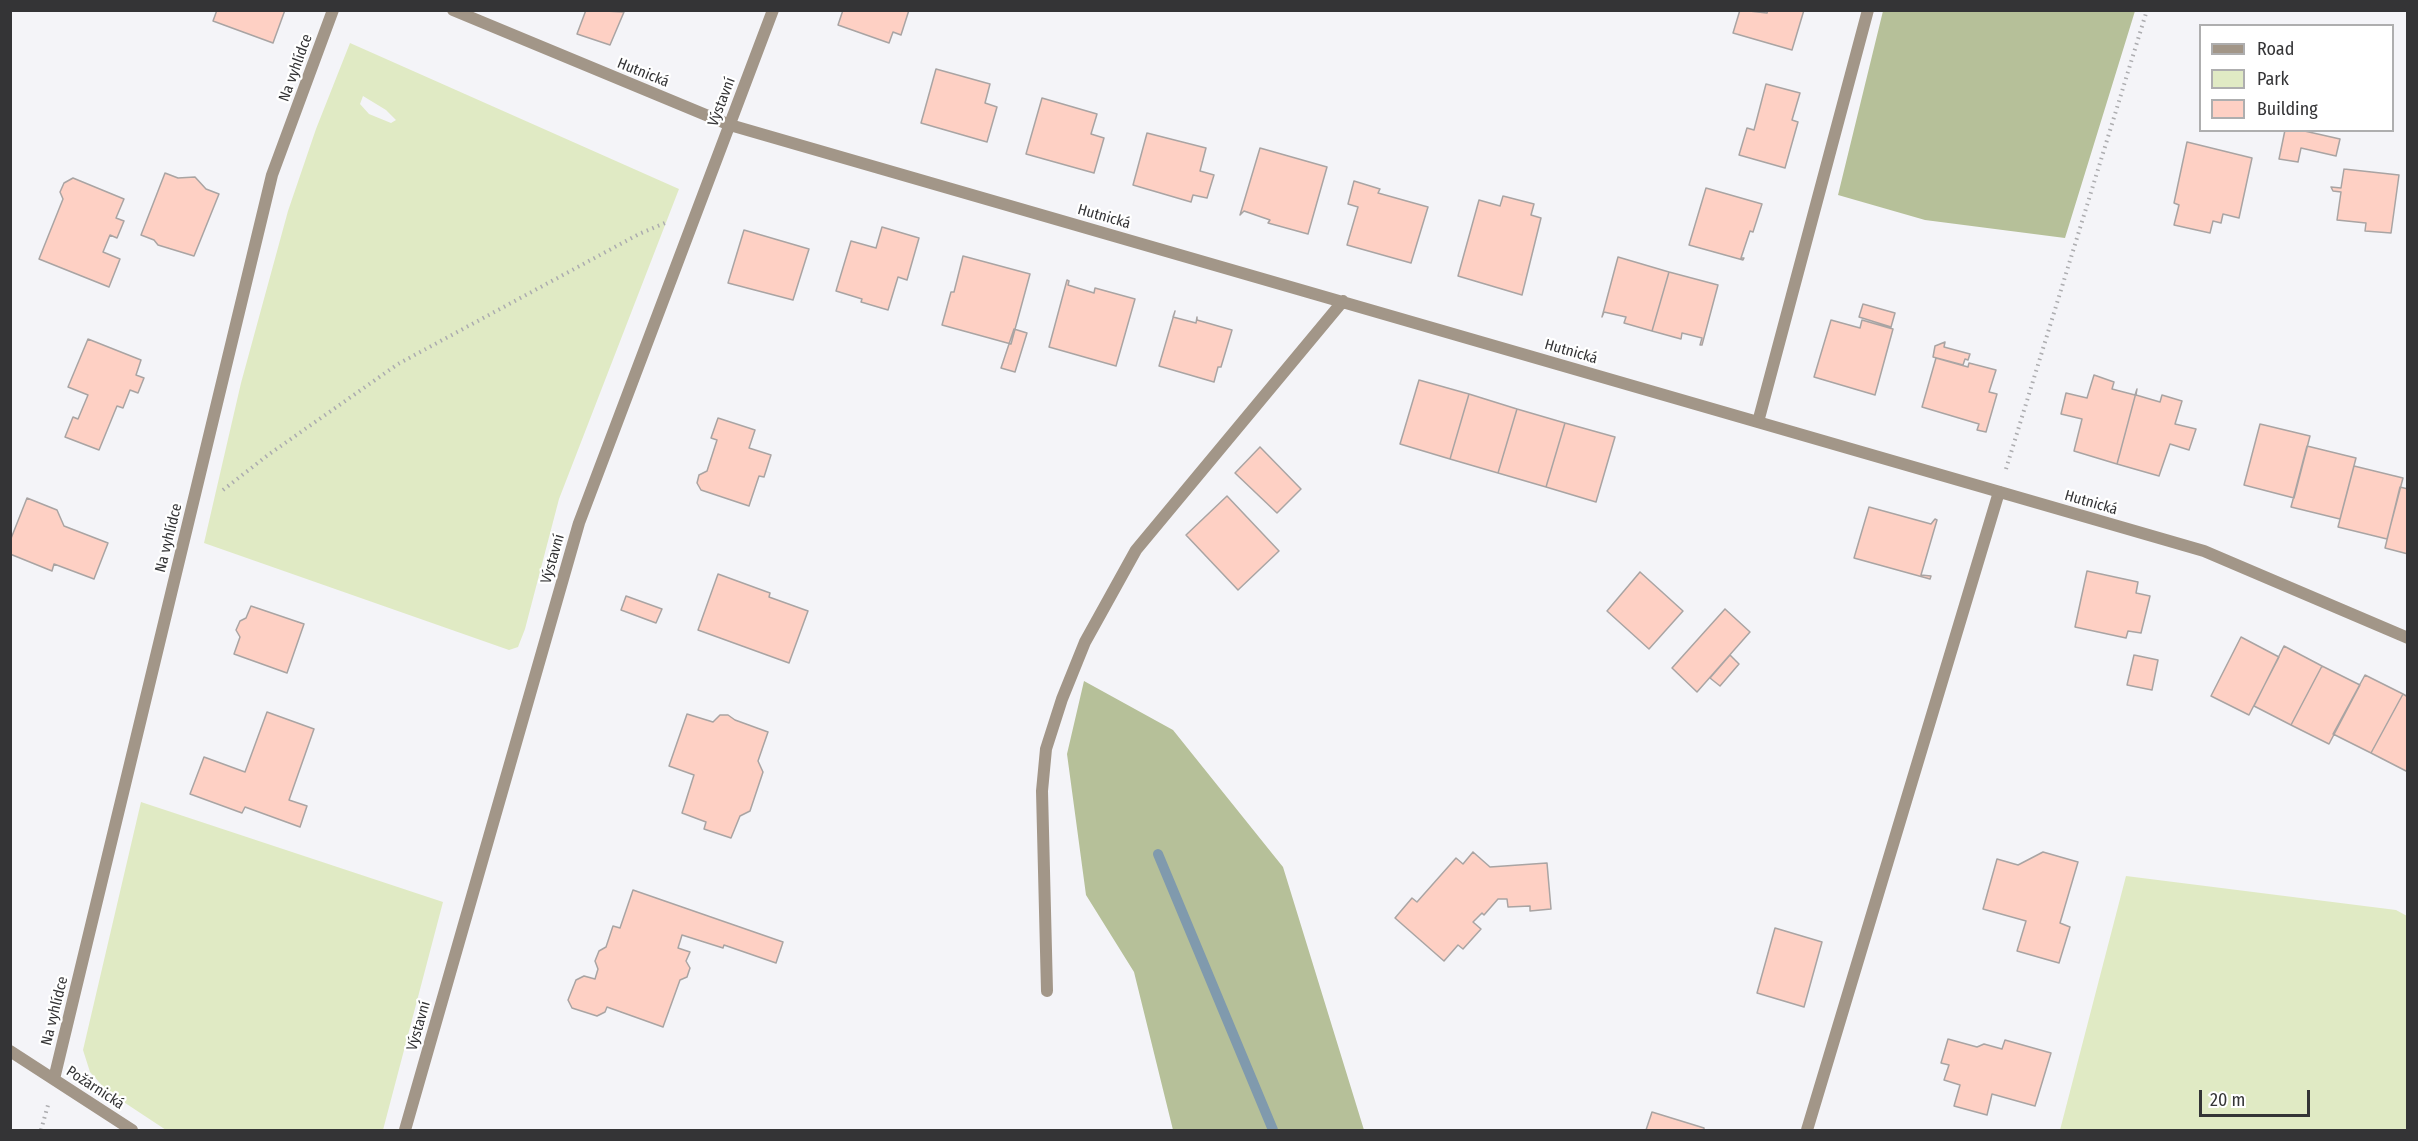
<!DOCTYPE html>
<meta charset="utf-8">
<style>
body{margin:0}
#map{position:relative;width:2418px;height:1141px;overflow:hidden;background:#f4f4f8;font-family:"Fira Sans Condensed",sans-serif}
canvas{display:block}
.frame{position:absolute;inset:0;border:12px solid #343436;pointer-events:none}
.legend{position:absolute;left:2199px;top:24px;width:195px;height:108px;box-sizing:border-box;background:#fff;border:2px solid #aeaeaf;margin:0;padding:8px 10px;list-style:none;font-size:18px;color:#343436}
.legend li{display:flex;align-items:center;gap:12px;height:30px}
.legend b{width:30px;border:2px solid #aeaeaf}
.scale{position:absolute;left:2199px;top:1090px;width:111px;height:27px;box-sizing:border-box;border:3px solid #343436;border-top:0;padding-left:8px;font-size:18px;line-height:21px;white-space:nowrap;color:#343436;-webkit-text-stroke:4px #fff;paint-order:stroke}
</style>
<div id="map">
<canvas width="2418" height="1141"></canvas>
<div class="frame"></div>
<ul class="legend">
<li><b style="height:8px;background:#a29688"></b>Road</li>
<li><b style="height:16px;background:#e0eac4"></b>Park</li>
<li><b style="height:16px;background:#fed0c4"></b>Building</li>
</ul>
<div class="scale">20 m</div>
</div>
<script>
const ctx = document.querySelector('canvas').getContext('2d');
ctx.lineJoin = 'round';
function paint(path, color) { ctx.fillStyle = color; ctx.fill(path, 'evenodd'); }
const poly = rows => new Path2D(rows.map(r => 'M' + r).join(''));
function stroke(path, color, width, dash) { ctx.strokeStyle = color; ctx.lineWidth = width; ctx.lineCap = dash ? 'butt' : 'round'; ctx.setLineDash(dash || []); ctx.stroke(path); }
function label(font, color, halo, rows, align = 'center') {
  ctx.font = font + ' "Fira Sans Condensed",sans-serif'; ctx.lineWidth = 4.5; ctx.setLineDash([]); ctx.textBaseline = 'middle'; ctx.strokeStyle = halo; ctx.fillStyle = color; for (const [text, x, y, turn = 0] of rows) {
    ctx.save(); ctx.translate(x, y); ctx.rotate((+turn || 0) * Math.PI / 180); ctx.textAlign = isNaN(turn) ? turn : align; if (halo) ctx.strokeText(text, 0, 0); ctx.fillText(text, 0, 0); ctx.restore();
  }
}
paint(poly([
 [350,43,679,189,559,499,525,629,518,647,509,650,204,543,241,383,288,211,316,129],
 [363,96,386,110,396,120,391,123,369,114,360,104],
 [141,802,443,902,383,1130,166,1130,107,1091,90,1072,83,1050],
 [2126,876,2396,910,2407,916,2407,1130,2060,1130]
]), '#e0eac4');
paint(poly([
 [1883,11,2135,11,2065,238,1925,220,1838,195],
 [1084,681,1173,730,1283,867,1364,1130,1173,1130,1134,972,1086,895,1067,754]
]), '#b6c099');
stroke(poly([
 [1158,854,1273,1130]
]), '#809aad', 10);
const building = poly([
 [217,10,285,10,273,43,213,21,217,10],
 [586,10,624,12,610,45,577,34,586,10],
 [843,10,909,10,901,35,893,32,889,43,838,25,843,10],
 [1740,10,1767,13,1768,10,1804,10,1792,50,1733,33,1740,10],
 [936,69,990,84,985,103,997,107,987,142,921,123,936,69],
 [1766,84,1800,93,1792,120,1798,122,1785,168,1739,155,1747,128,1754,130,1766,84],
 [1042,98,1097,114,1091,134,1104,138,1094,173,1026,154,1042,98],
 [2285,130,2300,130,2340,139,2336,156,2301,148,2298,162,2279,159,2285,130],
 [1147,133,1206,148,1200,171,1214,175,1207,198,1193,195,1191,202,1133,185,1147,133],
 [2187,142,2252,158,2239,218,2223,214,2221,223,2213,221,2210,233,2174,225,2179,205,2174,203,2187,142],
 [1260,148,1327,167,1308,234,1268,223,1270,220,1244,211,1240,215,1260,148],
 [2344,169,2399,175,2391,233,2365,231,2366,223,2337,220,2341,192,2333,191,2331,187,2341,188,2344,169],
 [165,173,178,178,195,177,206,189,219,194,194,256,158,245,154,240,141,235,165,173],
 [73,178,124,199,116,218,124,221,117,238,110,235,103,252,120,259,109,287,39,259,63,199,60,192,64,183,73,178],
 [1354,181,1380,189,1378,193,1428,207,1411,263,1347,245,1358,207,1348,204,1354,181],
 [1706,188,1762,204,1753,232,1750,231,1741,258,1744,258,1743,260,1689,245,1706,188],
 [1503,196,1534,204,1531,215,1541,218,1522,295,1458,276,1479,200,1500,206,1503,196],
 [882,227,919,238,907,280,898,277,888,310,861,302,862,299,836,291,851,241,876,248,882,227],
 [744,230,809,249,793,300,728,283,744,230],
 [963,256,1030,274,1011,344,942,325,951,292,954,292,963,256],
 [1618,257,1669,272,1652,331,1624,323,1626,317,1604,312,1602,317,1618,257],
 [1669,272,1718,285,1702,345,1700,345,1702,338,1682,333,1681,339,1652,331,1669,272],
 [1067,280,1069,281,1068,285,1094,293,1095,288,1135,299,1116,366,1049,347,1067,280],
 [1863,304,1895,313,1891,327,1859,317,1863,304],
 [1175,311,1173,317,1196,323,1197,317,1197,320,1232,330,1221,367,1218,367,1214,382,1159,366,1175,311],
 [1831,320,1860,328,1862,320,1893,329,1875,395,1814,377,1831,320],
 [1014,329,1027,333,1015,372,1001,368,1014,329],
 [88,339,141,360,136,375,144,378,138,393,130,390,123,408,117,406,99,450,65,437,73,417,78,419,88,395,68,387,88,339],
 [1945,342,1944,347,1970,354,1968,360,1965,359,1963,365,1933,357,1935,346,1945,342],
 [1936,358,1968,367,1969,363,1996,370,1989,392,1997,394,1986,432,1977,430,1979,424,1922,407,1936,358],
 [2094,375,2114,382,2112,389,2135,395,2137,389,2117,464,2074,451,2082,419,2061,414,2066,393,2087,398,2094,375],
 [1419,380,1469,394,1450,459,1400,444,1419,380],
 [2137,389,2136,395,2160,402,2162,395,2182,401,2175,424,2196,429,2189,450,2170,444,2159,476,2117,464,2137,389],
 [1469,394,1517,409,1498,473,1450,459,1469,394],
 [1517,409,1565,423,1546,487,1498,473,1517,409],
 [718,418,755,430,749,448,771,455,764,477,759,476,749,506,701,490,697,483,699,475,707,471,717,440,711,438,718,418],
 [1565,423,1615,437,1596,502,1546,487,1565,423],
 [2260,424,2310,436,2294,498,2244,485,2260,424],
 [2307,446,2356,458,2340,519,2291,507,2307,446],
 [1260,447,1301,489,1277,513,1235,473,1260,447],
 [2354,466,2403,478,2387,539,2338,527,2354,466],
 [2400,487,2408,489,2408,554,2385,548,2400,487],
 [1227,496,1279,551,1238,590,1186,535,1227,496],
 [27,498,57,510,64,526,108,543,94,579,54,564,52,571,10,554,10,541,27,498],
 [1869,507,1931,524,1935,519,1937,520,1921,575,1931,576,1930,579,1854,558,1869,507],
 [2087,571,2138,582,2136,593,2150,596,2141,633,2128,631,2126,638,2075,627,2087,571],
 [1640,572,1683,611,1649,649,1607,611,1640,572],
 [718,574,770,593,769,597,808,611,789,663,698,630,718,574],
 [626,596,662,609,656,623,621,610,626,596],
 [251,606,304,624,287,673,234,654,240,637,236,630,240,621,246,618,251,606],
 [1725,609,1750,632,1697,692,1672,668,1725,609],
 [2241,637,2279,657,2249,715,2211,696,2241,637],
 [2284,646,2322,666,2291,725,2254,706,2284,646],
 [1730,655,1739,664,1720,686,1710,678,1730,655],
 [2134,655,2158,660,2152,690,2127,685,2134,655],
 [2322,666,2360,685,2329,744,2291,725,2322,666],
 [2365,675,2403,694,2371,753,2333,734,2365,675],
 [2403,694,2408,697,2408,772,2371,753,2403,694],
 [267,712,314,729,289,800,307,806,300,827,245,807,242,813,190,794,204,757,245,772,267,712],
 [687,714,713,722,720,715,728,715,735,720,768,732,758,761,763,772,750,811,740,816,731,838,704,829,706,822,682,813,694,775,669,766,687,714],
 [1473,852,1490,867,1547,863,1551,909,1530,911,1530,906,1508,907,1507,899,1498,899,1484,915,1482,913,1473,922,1481,929,1463,949,1458,945,1444,961,1395,918,1412,898,1417,902,1456,858,1463,864,1473,852],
 [2043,852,2078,862,2060,923,2070,927,2059,963,2017,951,2026,921,1983,909,1997,859,2018,865,2043,852],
 [633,890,783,942,776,963,724,945,723,948,682,935,678,948,690,952,686,961,690,968,687,977,680,980,663,1027,607,1007,605,1012,597,1016,572,1008,568,1000,576,980,584,976,595,979,598,969,595,961,599,951,606,947,613,926,620,928,633,890],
 [1775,928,1822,942,1804,1007,1757,993,1775,928],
 [1948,1039,1977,1047,1984,1044,2002,1049,2005,1040,2051,1053,2035,1106,1992,1094,1987,1115,1954,1106,1960,1085,1944,1080,1949,1065,1941,1063,1948,1039],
 [1652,1112,1704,1128,1704,1130,1646,1130,1652,1112]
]);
paint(building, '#fed0c4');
stroke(building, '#a9a4a3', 1.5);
stroke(poly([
 [2006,469,2147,10],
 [223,490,268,455,398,364,639,234,665,223],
 [41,1130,48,1105]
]), '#acacaf', 4, [1.5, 4.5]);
stroke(poly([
 [1807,1130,1999,492]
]), '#a29688', 12);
stroke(poly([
 [453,10,730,125,2204,551,2408,638],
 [1758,422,1868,10],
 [1047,991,1042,791,1046,749,1062,699,1085,642,1136,550,1343,301],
 [10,1051,132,1130],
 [54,1079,272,175,333,10],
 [405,1130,579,523,773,10]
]), '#a29688', 12);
label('15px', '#343436', '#fff', [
 ["Na vyhlídce",296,68,-70],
 ["Hutnická",643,73,22],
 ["Výstavní",722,102,-69],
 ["Hutnická",1104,217,16],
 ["Hutnická",1571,352,16],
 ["Hutnická",2091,503,16],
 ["Na vyhlídce",169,538,-76],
 ["Výstavní",553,559,-74],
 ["Na vyhlídce",55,1011,-76],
 ["Výstavní",419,1026,-74],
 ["Požárnická",95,1088,33]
]);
</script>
